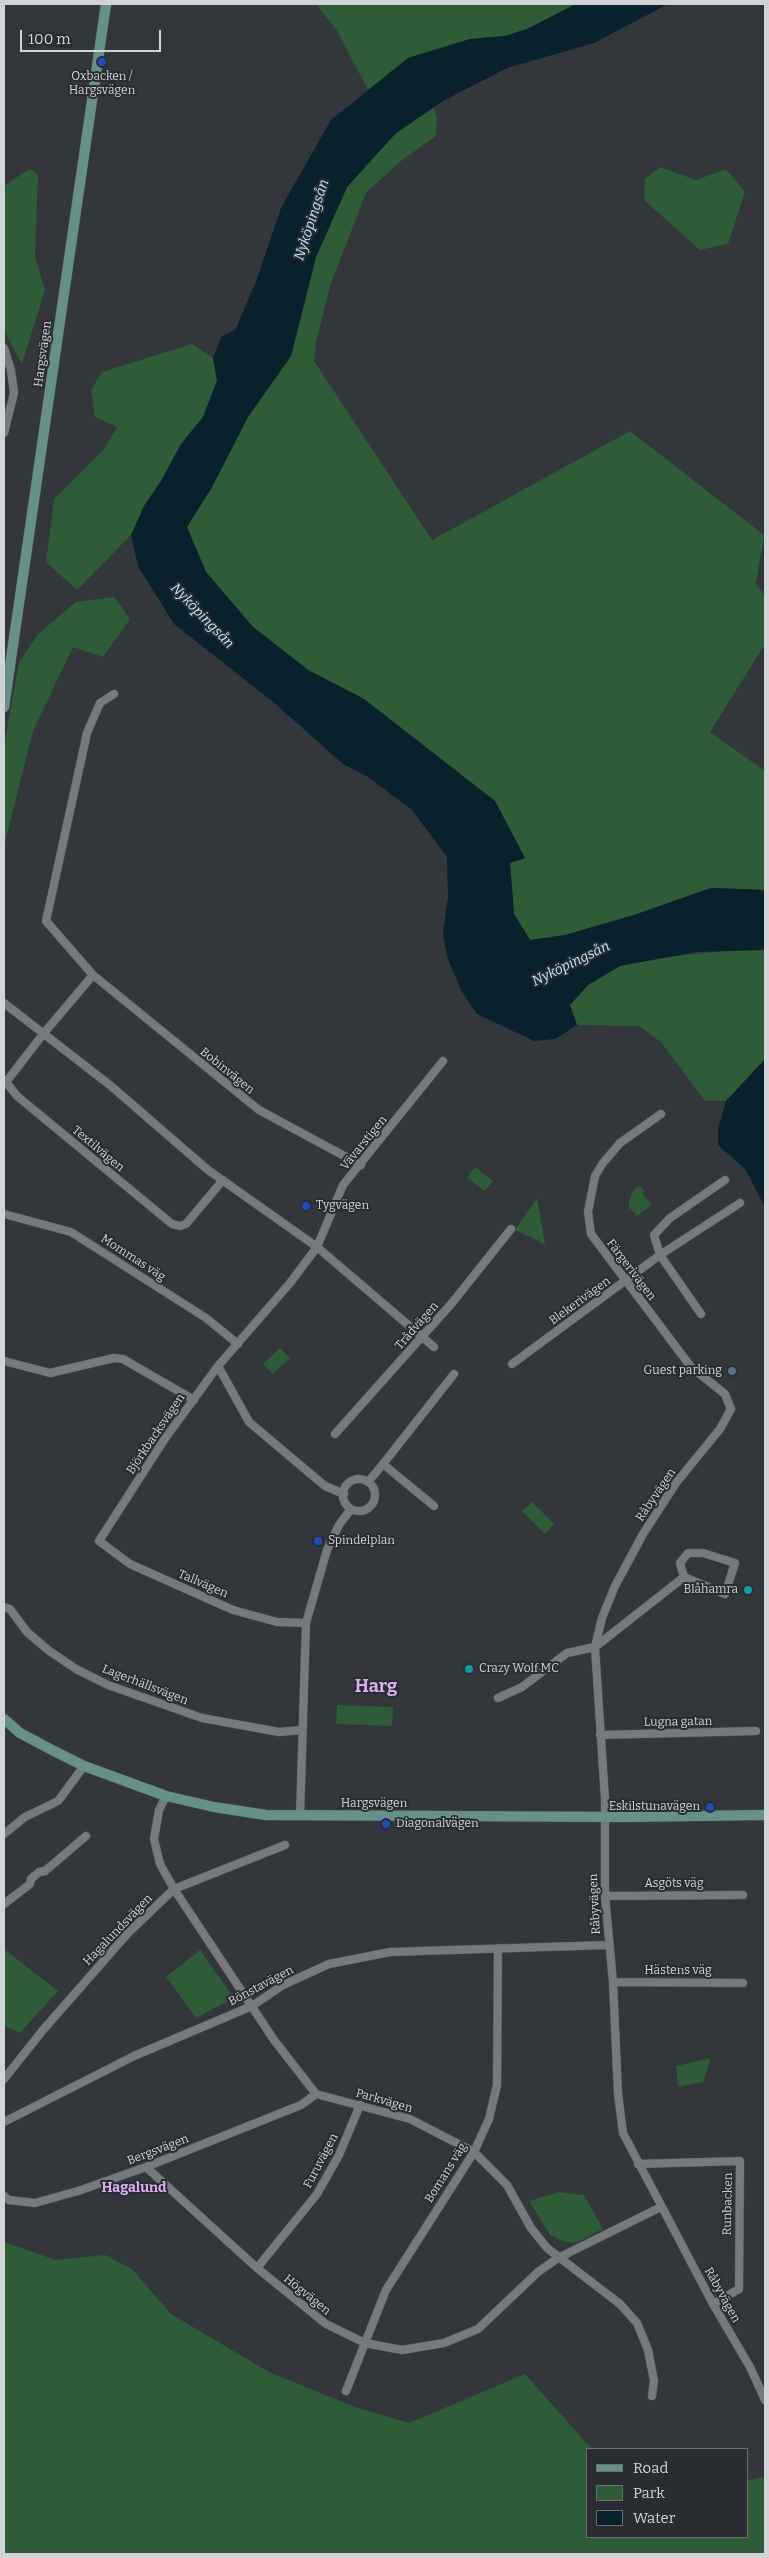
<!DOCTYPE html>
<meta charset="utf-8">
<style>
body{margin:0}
#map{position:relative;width:769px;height:2558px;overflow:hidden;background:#33363a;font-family:Bitter,serif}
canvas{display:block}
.frame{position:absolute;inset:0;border:5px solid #d1d3d6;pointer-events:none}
.legend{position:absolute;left:586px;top:2448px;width:162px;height:90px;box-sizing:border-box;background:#292c30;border:1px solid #6c6f72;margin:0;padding:6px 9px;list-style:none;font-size:15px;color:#d1d3d6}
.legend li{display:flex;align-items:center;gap:10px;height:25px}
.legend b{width:25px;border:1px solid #6c6f72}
.scale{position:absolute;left:20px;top:30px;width:141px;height:22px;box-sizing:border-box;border:2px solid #d1d3d6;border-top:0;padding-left:6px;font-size:15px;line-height:18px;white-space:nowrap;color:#d1d3d6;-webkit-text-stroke:4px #292c30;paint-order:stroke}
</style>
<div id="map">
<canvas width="769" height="2558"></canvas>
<div class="frame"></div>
<ul class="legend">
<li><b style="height:6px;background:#68908b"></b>Road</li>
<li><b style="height:14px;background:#2d5c36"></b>Park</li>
<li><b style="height:14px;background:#08212d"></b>Water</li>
</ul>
<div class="scale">100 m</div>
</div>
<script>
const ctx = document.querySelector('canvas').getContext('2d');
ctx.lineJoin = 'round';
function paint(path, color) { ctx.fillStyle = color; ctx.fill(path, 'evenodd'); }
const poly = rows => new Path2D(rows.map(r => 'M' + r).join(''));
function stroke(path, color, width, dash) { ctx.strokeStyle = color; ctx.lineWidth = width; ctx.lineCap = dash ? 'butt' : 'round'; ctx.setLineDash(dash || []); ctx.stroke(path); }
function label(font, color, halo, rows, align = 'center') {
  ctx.font = font + ' Bitter,serif'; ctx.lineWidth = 4; ctx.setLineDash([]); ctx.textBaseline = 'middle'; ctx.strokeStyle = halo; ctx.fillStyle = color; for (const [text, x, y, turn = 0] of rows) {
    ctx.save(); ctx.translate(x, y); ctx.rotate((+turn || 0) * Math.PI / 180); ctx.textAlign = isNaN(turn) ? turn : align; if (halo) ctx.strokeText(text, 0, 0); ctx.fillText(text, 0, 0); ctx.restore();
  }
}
paint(poly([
 [316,4,576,4,527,29,505,36,470,39,408,58,368,90,336,29],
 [434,107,437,119,436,136,402,160,366,193,331,283,316,342,314,361,432,540,630,431,764,535,756,584,765,596,765,644,710,732,765,771,765,890,711,888,634,915,565,935,530,940,514,914,510,863,525,858,495,801,364,699,308,670,252,626,206,572,187,527,212,487,248,417,291,356,316,257,347,187,395,134],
 [660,167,696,180,726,169,745,192,728,244,700,250,644,200,645,179],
 [29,169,38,174,35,257,45,290,22,364,4,331,4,186],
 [192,344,213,358,217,380,203,417,181,444,161,481,144,506,131,535,77,590,46,562,54,499,105,448,117,427,95,417,91,390,102,372],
 [114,597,130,619,103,657,73,647,33,731,4,847,4,745,19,663,38,634,76,602],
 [734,950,765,950,765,1059,726,1101,705,1101,661,1042,639,1026,577,1025,570,1005,588,985,620,966,656,958],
 [475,1167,493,1181,485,1191,467,1178],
 [641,1186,644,1191,642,1193,652,1205,637,1216,629,1207,629,1201,635,1188],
 [537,1198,545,1244,515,1230],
 [280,1348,290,1358,273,1374,263,1364],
 [532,1502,554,1524,545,1534,522,1511],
 [337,1705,393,1707,392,1726,336,1724],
 [4,1949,58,1991,20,2033,4,2026],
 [200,1950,234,1998,196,2018,166,1977],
 [711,2058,703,2082,678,2087,676,2066],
 [559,2192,584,2195,603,2229,576,2243,565,2242,550,2235,529,2201],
 [4,2242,56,2260,105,2255,132,2269,171,2314,269,2372,355,2407,409,2423,525,2374,592,2449,588,2449,588,2537,748,2537,748,2480,765,2477,765,2554,4,2554]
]), '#2d5c36');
paint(poly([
 [576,4,668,4,594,43,507,68,443,101,395,134,347,187,316,257,291,356,248,417,212,487,187,527,206,572,252,626,308,670,364,699,495,801,525,858,510,863,514,914,530,940,565,935,634,915,711,888,765,890,765,950,696,952,620,966,588,985,570,1005,577,1025,555,1039,534,1041,477,1014,462,992,447,957,443,933,448,897,447,857,412,810,368,777,343,764,272,701,174,624,138,566,131,535,144,506,161,481,181,444,203,417,217,381,213,358,221,337,236,329,258,276,281,208,331,120,408,58,470,39,505,36,527,29],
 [765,1059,765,1207,745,1169,718,1145,718,1128,726,1101]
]), '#08212d');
const street = poly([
 [4,348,11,370,14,393,4,433],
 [114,694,100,703,87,733,46,921,93,975,259,1110,361,1165],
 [93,975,44,1033,6,1082,17,1096,172,1224,180,1226,186,1224,223,1180],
 [4,1003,111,1086,208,1170,317,1247,434,1347],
 [661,1114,620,1143,603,1163,595,1176,588,1212,591,1234,691,1367,725,1394,731,1409,720,1429,676,1483,643,1534,615,1586,602,1618,595,1647,605,1799,605,1896,613,1982,618,2094,623,2133,713,2304,750,2367,765,2400],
 [4,1214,71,1232,206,1318,238,1344],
 [701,1314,660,1255,654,1235,670,1218,725,1180],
 [4,1361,50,1373,114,1358,123,1359,194,1400],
 [512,1364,660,1255,740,1203],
 [218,1366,249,1422,325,1486,344,1494],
 [335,1434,452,1303,511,1229],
 '343 1495a16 16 0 1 1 32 0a16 16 0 1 1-32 0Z',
 [368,1482,383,1464],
 [434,1506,383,1464,454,1374],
 [4,1607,10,1609,27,1632,48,1650,76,1669,108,1685,202,1718,279,1732,302,1730],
 [306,1623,277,1622,233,1610,130,1564,99,1541,164,1440,218,1366,290,1283,317,1247,343,1185,443,1061],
 [498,1698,522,1687,567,1653,595,1647,684,1577,725,1594,735,1563,703,1553,688,1553,680,1563,684,1577],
 [600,1735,756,1731],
 [166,1796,159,1810,154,1839,160,1864,174,1889,274,2040,316,2094,410,2119,474,2152,507,2185,531,2228,547,2248,620,2304,637,2323,648,2350,654,2381,652,2396],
 [300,1816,306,1623,327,1550,339,1525,351,1509],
 [4,1834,25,1817,58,1801,84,1766],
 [605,1896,743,1895],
 [4,1904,30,1884,31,1879,39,1872,45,1871,86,1836],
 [613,1982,743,1983],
 [4,2079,43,2030,128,1933,174,1889,285,1845],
 [4,2122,134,2056,252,2006,283,1985,329,1964,390,1952,608,1945],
 [638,2164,740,2161,739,2289,713,2304],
 [146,2167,257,2268,326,2324,365,2343,402,2350,444,2343,478,2329,538,2272,558,2258,661,2207],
 [4,2196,9,2200,35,2203,78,2191,146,2167,301,2105,316,2094],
 [257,2268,317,2194,339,2155,360,2105],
 [346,2391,386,2290,474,2152,489,2119,497,2085,498,1948]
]);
const secondary = poly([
 [4,707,106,4],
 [4,1719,20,1733,52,1750,84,1766,166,1796,214,1807,266,1815,624,1817,765,1815]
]);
stroke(street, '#525457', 9);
stroke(secondary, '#525457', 11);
stroke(street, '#767a7e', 8);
stroke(secondary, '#68908b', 10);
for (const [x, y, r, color] of [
 [102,62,5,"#1a4fb4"],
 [306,1206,5,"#1a4fb4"],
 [732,1371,5,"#5c6f8a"],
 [318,1541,5,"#1a4fb4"],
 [748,1590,5,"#0f9aa8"],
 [469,1669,5,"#0f9aa8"],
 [710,1807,5,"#1a4fb4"],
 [386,1824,5,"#1a4fb4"]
]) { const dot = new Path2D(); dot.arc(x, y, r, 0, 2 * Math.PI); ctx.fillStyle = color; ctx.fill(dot); stroke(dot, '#292c30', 2); }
label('12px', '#d1d3d6', '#292c30', [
 ["Oxbacken /",102,77,"center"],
 ["Hargsvägen",102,91,"center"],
 ["Tygvägen",316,1206],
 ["Guest parking",722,1371,"right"],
 ["Spindelplan",328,1541],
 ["Blåhamra",738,1590,"right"],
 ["Crazy Wolf MC",479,1669],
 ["Eskilstunavägen",700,1807,"right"],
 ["Diagonalvägen",396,1824]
], 'left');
label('12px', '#d1d3d6', '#292c30', [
 ["Hargsvägen",43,354,-82],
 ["Bobinvägen",227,1071,39],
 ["Vävarstigen",364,1143,-51],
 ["Textilvägen",98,1149,40],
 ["Mommas väg",133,1258,33],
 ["Färgerivägen",631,1270,53],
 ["Blekerivägen",580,1301,-36],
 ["Trådvägen",417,1326,-49],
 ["Björkbacksvägen",156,1434,-56],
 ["Råbyvägen",656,1495,-56],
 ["Tallvägen",203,1584,23],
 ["Lagerhällsvägen",145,1685,21],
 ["Lugna gatan",678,1722,-1],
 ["Hargsvägen",374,1804],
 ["Asgöts väg",674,1884],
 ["Råbyvägen",595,1904,-93],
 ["Hagalundsvägen",118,1930,-46],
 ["Hästens väg",678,1971],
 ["Bönstavägen",261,1986,-28],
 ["Parkvägen",384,2101,16],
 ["Bergsvägen",158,2150,-21],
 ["Furuvägen",321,2161,-62],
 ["Bomans väg",446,2173,-58],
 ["Runbacken",728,2204,-89],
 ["Högvägen",307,2295,39],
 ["Råbyvägen",722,2295,61]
]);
label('italic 14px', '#bfe7fc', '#292c30', [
 ["Nyköpingsån",312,220,-72],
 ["Nyköpingsån",202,616,46],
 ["Nyköpingsån",571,964,-26]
]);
label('bold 14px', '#dab0f1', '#292c30', [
 ["Hagalund",134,2188]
]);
label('bold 18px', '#dab0f1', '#292c30', [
 ["Harg",376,1687]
]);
</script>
